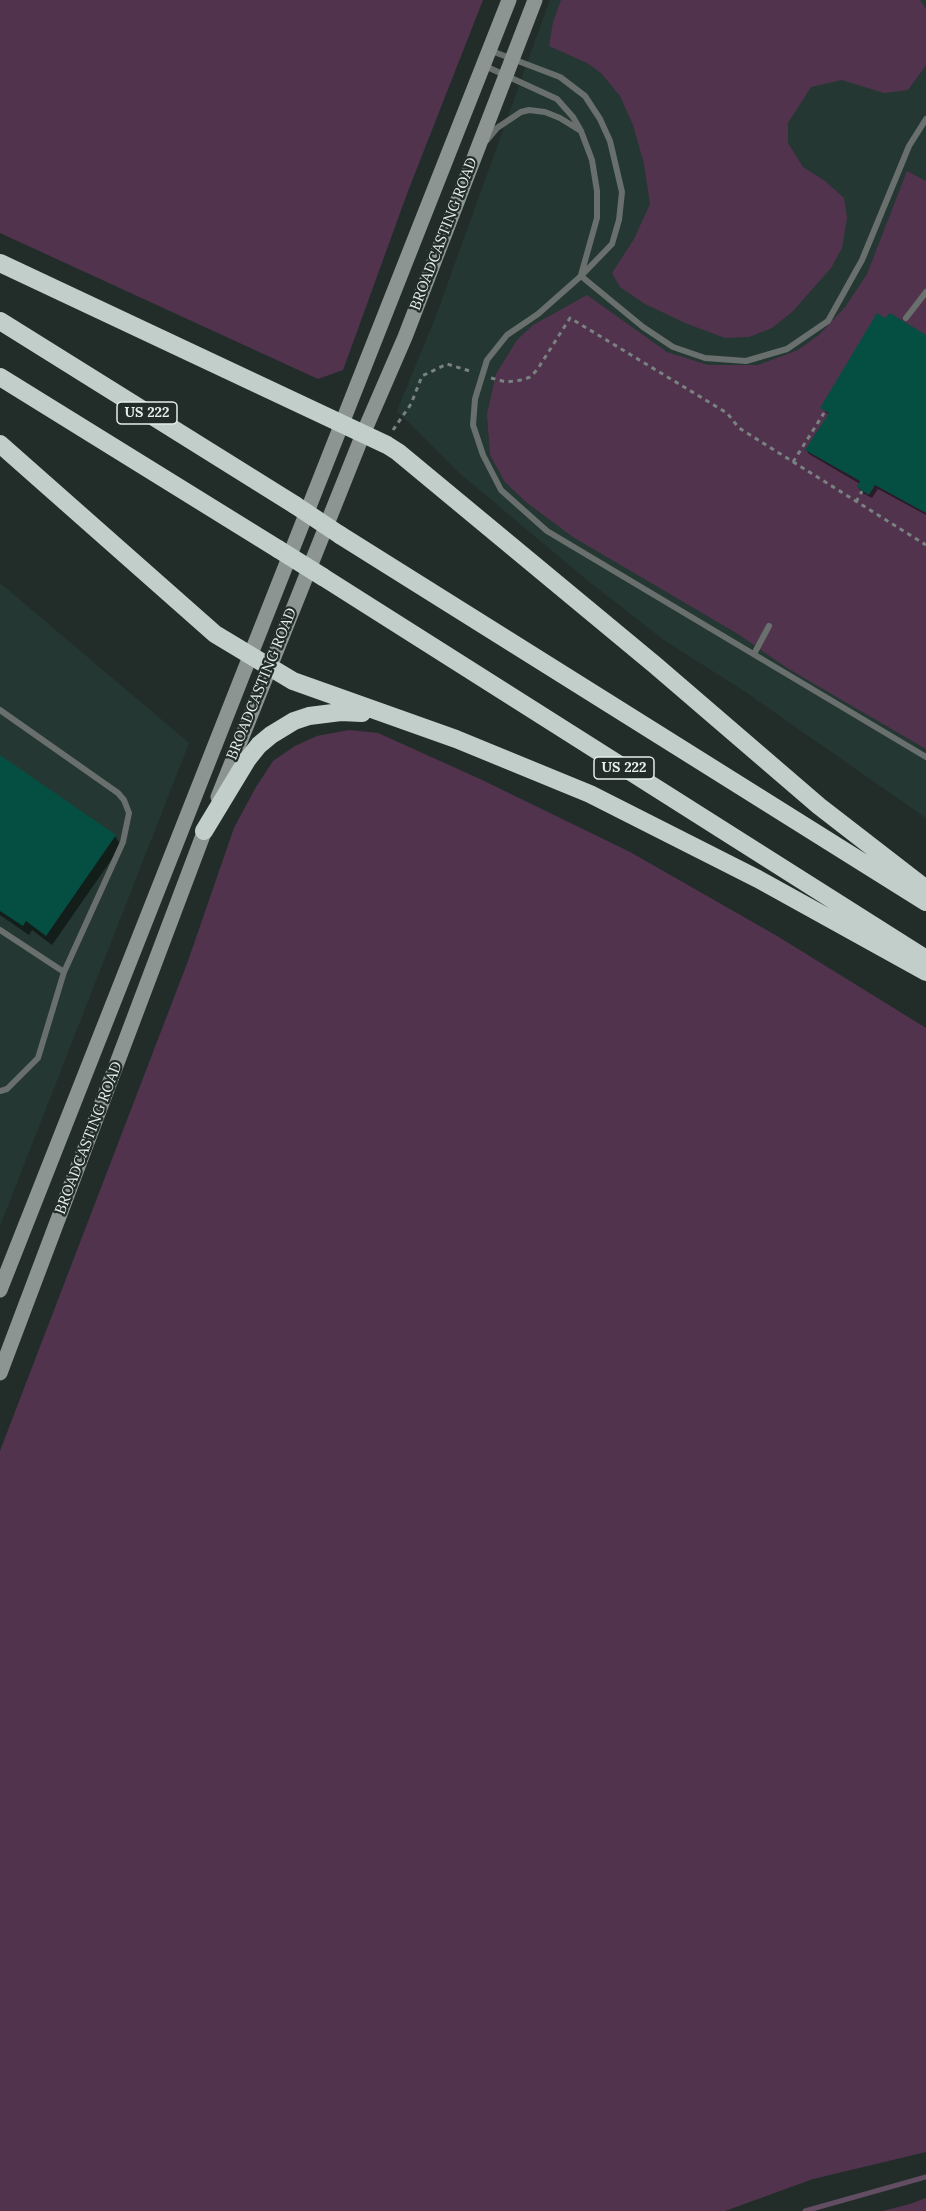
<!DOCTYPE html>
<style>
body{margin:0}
canvas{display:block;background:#222d2a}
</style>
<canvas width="926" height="2211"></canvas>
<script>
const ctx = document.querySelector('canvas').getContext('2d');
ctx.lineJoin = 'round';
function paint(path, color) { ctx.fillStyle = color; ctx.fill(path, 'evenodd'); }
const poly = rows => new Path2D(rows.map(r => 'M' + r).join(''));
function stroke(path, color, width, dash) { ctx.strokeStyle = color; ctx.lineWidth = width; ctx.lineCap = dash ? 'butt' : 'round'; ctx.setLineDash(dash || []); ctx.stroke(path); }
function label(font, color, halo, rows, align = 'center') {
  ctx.font = font + ' Lora,serif'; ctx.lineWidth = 4.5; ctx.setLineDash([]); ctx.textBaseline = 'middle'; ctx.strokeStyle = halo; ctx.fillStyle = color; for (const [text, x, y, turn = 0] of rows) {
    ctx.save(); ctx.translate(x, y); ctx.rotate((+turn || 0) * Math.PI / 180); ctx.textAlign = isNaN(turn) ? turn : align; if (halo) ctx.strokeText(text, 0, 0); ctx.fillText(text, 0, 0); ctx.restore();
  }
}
paint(poly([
 [550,0,926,0,926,818,744,691,664,640,587,580,457,471,397,411,436,316],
 [0,583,189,743,0,1226]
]), '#253732');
paint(poly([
 [0,0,483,0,408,191,343,370,318,379,0,233],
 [561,0,920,0,926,9,926,65,908,90,884,93,842,80,811,87,788,123,788,143,803,167,825,181,844,198,847,218,842,248,831,268,792,312,772,328,749,337,725,338,685,323,645,304,620,287,612,273,634,239,650,204,644,164,633,125,620,96,601,73,587,63,549,46,553,22],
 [907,171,926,181,926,749,787,668,738,634,573,537,526,502,505,482,490,455,487,414,496,374,517,340,533,325,587,295,667,352,708,365,758,365,798,350,819,335,846,306,867,274],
 [349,730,378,733,480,779,630,852,777,936,926,1028,926,2152,813,2179,725,2211,0,2211,0,1451,188,961,234,828,256,787,273,761,295,746,317,736],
 [926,2198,926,2211,883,2211,910,2204]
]), '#51334d');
paint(poly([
 [926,336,926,515,878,489,872,498,861,492,858,487,860,484,809,454,806,450,829,415,822,408],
 [0,758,115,836,121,846,52,945,32,930,29,935,0,915]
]), '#0007');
stroke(poly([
 [805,2211,926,2177]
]), '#624d62', 5);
paint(poly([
 [877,313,885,318,890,313,926,335,926,513,875,485,869,495,857,487,860,481,805,450,829,413,820,408],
 [0,755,116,835,46,936,26,921,23,926,0,911]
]), '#054f42');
stroke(poly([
 [491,378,506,382,522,380,530,377,537,370,570,318,727,413,739,428,926,545],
 [393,430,411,404,422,376,447,364,473,372],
 [793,462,824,413],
 [856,502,862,491]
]), '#798280', 3, [4.5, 4.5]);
stroke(poly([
 [489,50,560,77,585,96,600,119,610,141,622,192,619,220,612,244,581,276,538,314,507,335,487,360,475,399,473,425,483,455,501,490,547,531,926,757],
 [485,66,557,99,573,117,581,131,592,160,597,191,597,218,581,275],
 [487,140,497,128,521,112,529,110,545,112,560,118,581,131],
 [581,276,643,327,673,347,705,358,746,361,787,349,828,321,862,260,909,146,926,119],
 [906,318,926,292],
 [754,654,769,626],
 [0,710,118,793,124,800,129,813,123,842,64,972,38,1058,7,1089,0,1091],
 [0,930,64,972]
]), '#696f6d', 6);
stroke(poly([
 [218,797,363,434,405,337,535,0],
 [0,1290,509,0],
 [0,1373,208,822]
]), '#8d9593', 15);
stroke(poly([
 [0,263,387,445,398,452,655,665,819,806,926,889],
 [0,321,295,505],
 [0,377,278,549],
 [0,444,215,634,293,681,456,739,590,794,758,879,926,972],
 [340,535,926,902],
 [323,577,926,959],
 [204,831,247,760,259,745,271,735,294,721,309,716,341,712,362,713]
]), '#c1ceca', 18);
stroke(poly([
 [295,505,340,535],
 [278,549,323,577]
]), '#c1ceca', 18);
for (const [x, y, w] of [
 [147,413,60],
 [624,768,60]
]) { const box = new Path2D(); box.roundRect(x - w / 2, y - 11, w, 22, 4.5); ctx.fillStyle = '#222d2a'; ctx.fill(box); stroke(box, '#e6edeb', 1.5); }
label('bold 14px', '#e6edeb', null, [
 ["US 222",147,413],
 ["US 222",624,768]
]);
label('15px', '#e6edeb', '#222d2a', [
 ["BROADCASTING ROAD",444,234,-69],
 ["BROADCASTING ROAD",262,684,-68],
 ["BROADCASTING ROAD",89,1138,-69]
]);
</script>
